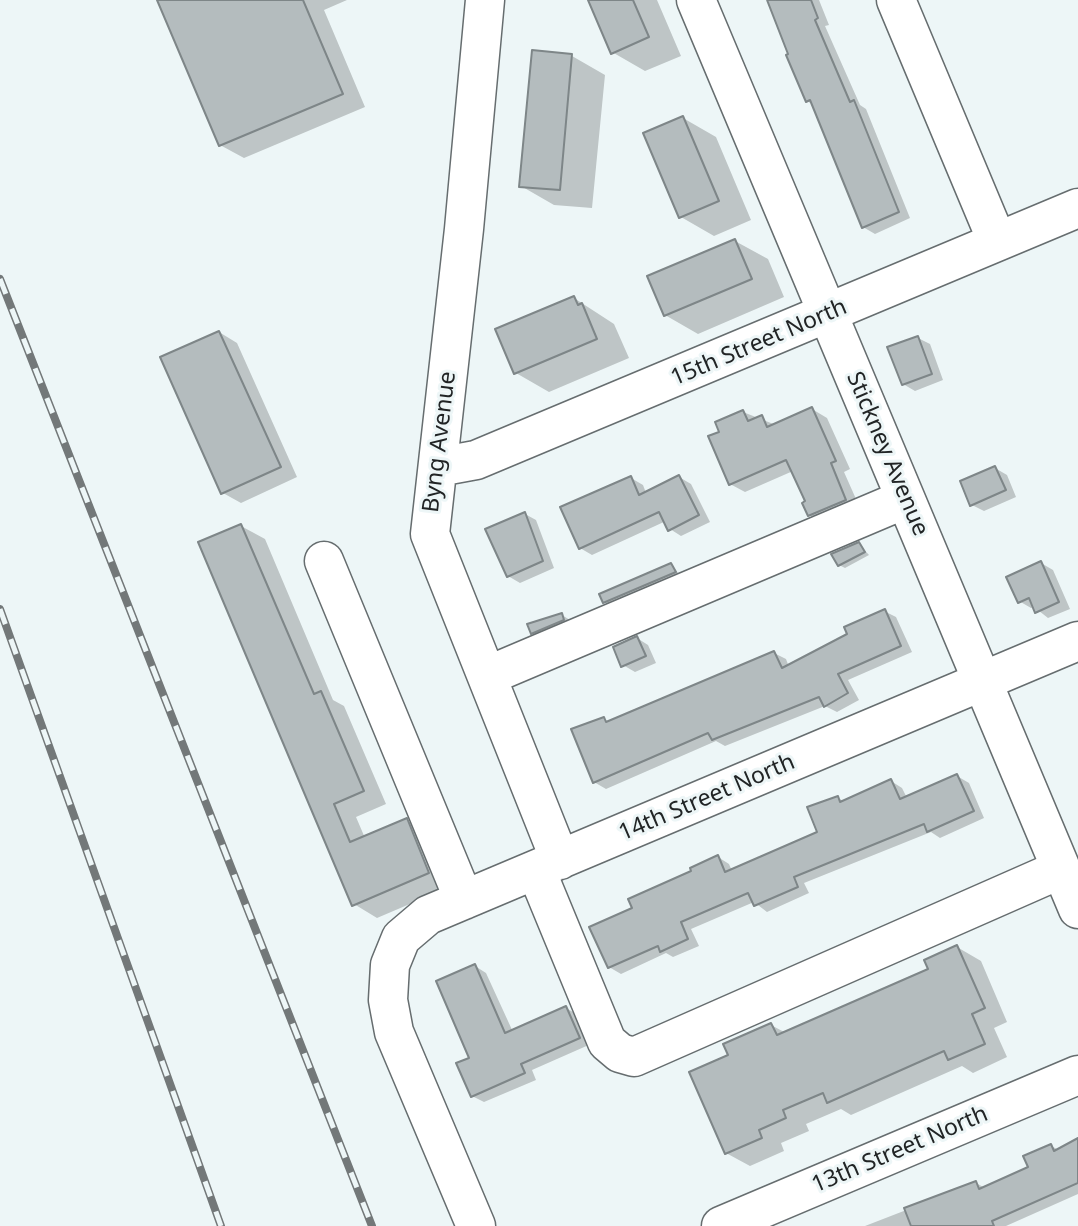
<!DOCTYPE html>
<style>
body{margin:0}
canvas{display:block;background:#edf6f7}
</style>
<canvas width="1078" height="1226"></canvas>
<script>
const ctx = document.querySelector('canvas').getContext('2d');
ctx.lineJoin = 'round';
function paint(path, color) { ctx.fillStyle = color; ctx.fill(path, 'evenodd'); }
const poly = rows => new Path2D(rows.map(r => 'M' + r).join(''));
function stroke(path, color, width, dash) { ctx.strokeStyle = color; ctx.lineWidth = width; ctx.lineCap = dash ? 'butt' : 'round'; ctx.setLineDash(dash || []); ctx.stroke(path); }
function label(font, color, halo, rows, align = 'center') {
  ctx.font = font + ' "Noto Sans",sans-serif'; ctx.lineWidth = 6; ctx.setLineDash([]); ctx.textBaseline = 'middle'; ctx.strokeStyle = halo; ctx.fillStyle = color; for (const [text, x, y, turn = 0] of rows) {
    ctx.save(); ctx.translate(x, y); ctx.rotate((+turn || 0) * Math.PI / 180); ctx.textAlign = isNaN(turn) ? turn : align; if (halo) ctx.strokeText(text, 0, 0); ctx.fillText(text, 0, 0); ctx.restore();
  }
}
paint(poly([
 [158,0,347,0,324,10,365,107,244,158,220,145],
 [590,0,657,0,681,56,645,71,612,52],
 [769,0,819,0,829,25,825,26,860,105,866,109,910,218,875,234,863,227,814,105,807,101],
 [534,52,572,56,605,75,592,208,554,205,521,186],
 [683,118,716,137,751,220,714,236,681,217],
 [735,241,768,259,784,297,698,334,665,315],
 [574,298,614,324,629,358,549,392,516,373],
 [219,332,237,343,297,477,241,503,223,493],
 [918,338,930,344,943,380,915,391,903,384],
 [812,409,827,418,850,469,844,472,860,508,824,524,809,515,793,471,745,492,730,484,721,433,743,412,776,425],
 [995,468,1007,475,1016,497,984,511,972,505],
 [679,477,691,484,710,522,681,536,670,529,666,521,592,555,580,548,631,478,643,485,646,493],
 [525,514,536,520,554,568,520,583,508,576],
 [241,526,265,539,333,700,344,706,386,804,356,817,365,838,406,820,430,834,452,886,377,918,354,904],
 [859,544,869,555,845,568,839,565],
 [1041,563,1053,570,1070,609,1048,618,1034,607,1031,608,1019,601],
 [671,565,680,575,609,605,604,602],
 [884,611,896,617,912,652,848,680,859,700,837,712,825,706,725,746,716,741,606,789,594,782,603,719,610,722,774,653,786,659,789,667,849,635],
 [562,615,573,622,544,639,532,633],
 [637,638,648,645,656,663,635,672,623,665],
 [957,776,969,783,984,818,940,838,931,832,804,883,809,893,767,912,754,902,691,929,699,946,673,957,666,953,621,974,609,967,635,909,718,857,729,864,732,871,819,832,838,798,845,802,891,781,902,788,907,798],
 [957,947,981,961,1007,1022,994,1028,1007,1057,973,1073,962,1066,851,1115,841,1109,806,1124,809,1131,781,1143,784,1151,750,1166,726,1153,730,1056,771,1025,786,1033,930,970],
 [475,966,486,973,513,1032,566,1008,578,1015,591,1044,532,1070,536,1080,484,1102,472,1096],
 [1078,1140,1078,1194,1006,1226,865,1226,976,1183,985,1188,1030,1168,1051,1146,1059,1150]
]), '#0003');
const building = poly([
 [157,0,303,0,343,94,219,146,157,0],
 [588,0,633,0,649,37,611,54,588,0],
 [767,0,811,0,818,18,815,20,850,102,854,100,899,212,862,228,810,100,806,102,786,55,788,54,767,0],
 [532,50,572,54,560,190,519,187,532,50],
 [683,116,719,201,679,218,643,133,683,116],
 [735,239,752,279,664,316,647,276,735,239],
 [574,296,578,305,582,303,597,339,514,374,495,329,574,296],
 [219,331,281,467,221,494,160,357,219,331],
 [918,336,932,374,902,385,887,347,918,336],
 [812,407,836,461,831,463,846,500,808,516,802,503,805,501,786,460,729,485,708,436,719,432,715,422,743,410,748,421,762,415,767,427,812,407],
 [995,466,1006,490,970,506,960,481,995,466],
 [679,475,699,515,668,531,659,512,579,549,560,507,631,476,639,495,679,475],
 [525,512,543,561,507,577,485,529,525,512],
 [241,524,314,694,321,691,364,791,334,804,350,842,407,818,429,873,352,906,198,542,241,524],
 [859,542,865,552,838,566,831,554,859,542],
 [1041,561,1059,602,1035,613,1029,598,1018,603,1006,577,1041,561],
 [671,563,676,572,603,603,599,594,671,563],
 [885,609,901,646,838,674,848,693,824,707,819,697,712,740,708,733,593,783,571,729,604,717,606,722,774,651,782,668,847,634,844,627,885,609],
 [562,613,564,620,531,634,527,624,562,613],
 [637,636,646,656,621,667,613,647,637,636],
 [957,774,974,811,927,832,924,824,794,877,798,887,754,906,748,893,681,922,688,939,660,952,658,946,608,968,589,927,632,908,628,899,691,871,690,868,718,855,725,872,817,832,807,807,838,796,840,802,891,779,900,799,957,774],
 [957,945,985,1008,972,1014,985,1044,948,1060,944,1051,827,1103,823,1093,783,1110,786,1118,759,1130,762,1138,725,1154,689,1072,728,1055,723,1044,771,1023,777,1035,928,969,924,960,957,945],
 [475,964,505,1033,566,1006,580,1038,521,1064,525,1073,471,1097,456,1063,469,1058,436,981,475,964],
 [1078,1138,1078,1183,992,1221,994,1226,911,1226,904,1208,976,1181,979,1189,1028,1167,1023,1156,1051,1144,1054,1151,1078,1138]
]);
paint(building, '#b4bcbe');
stroke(building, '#7e8688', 2);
const minor = poly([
 [485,0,464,229,430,534,560,860],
 [696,0,1078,909],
 [896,0,997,241],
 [438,467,476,460,1078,208],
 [324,561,464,900],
 [487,676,905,499],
 [536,870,607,1042,620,1053,634,1057,1061,869],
 [476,1226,394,1032,388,1000,390,965,401,938,428,915,1078,641],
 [721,1226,1078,1075]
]);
stroke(minor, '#666d6f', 41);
stroke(minor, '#fff', 38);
const rail = poly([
 [0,279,372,1226],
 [0,609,221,1226]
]);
stroke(rail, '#737879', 8);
stroke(rail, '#edf6f7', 5, [16]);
label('23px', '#212425', '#edf6f7', [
 ["15th Street North",759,343,-23],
 ["Byng Avenue",440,442,-83],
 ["Stickney Avenue",887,454,67],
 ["14th Street North",707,798,-23],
 ["13th Street North",900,1150,-23]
]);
</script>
